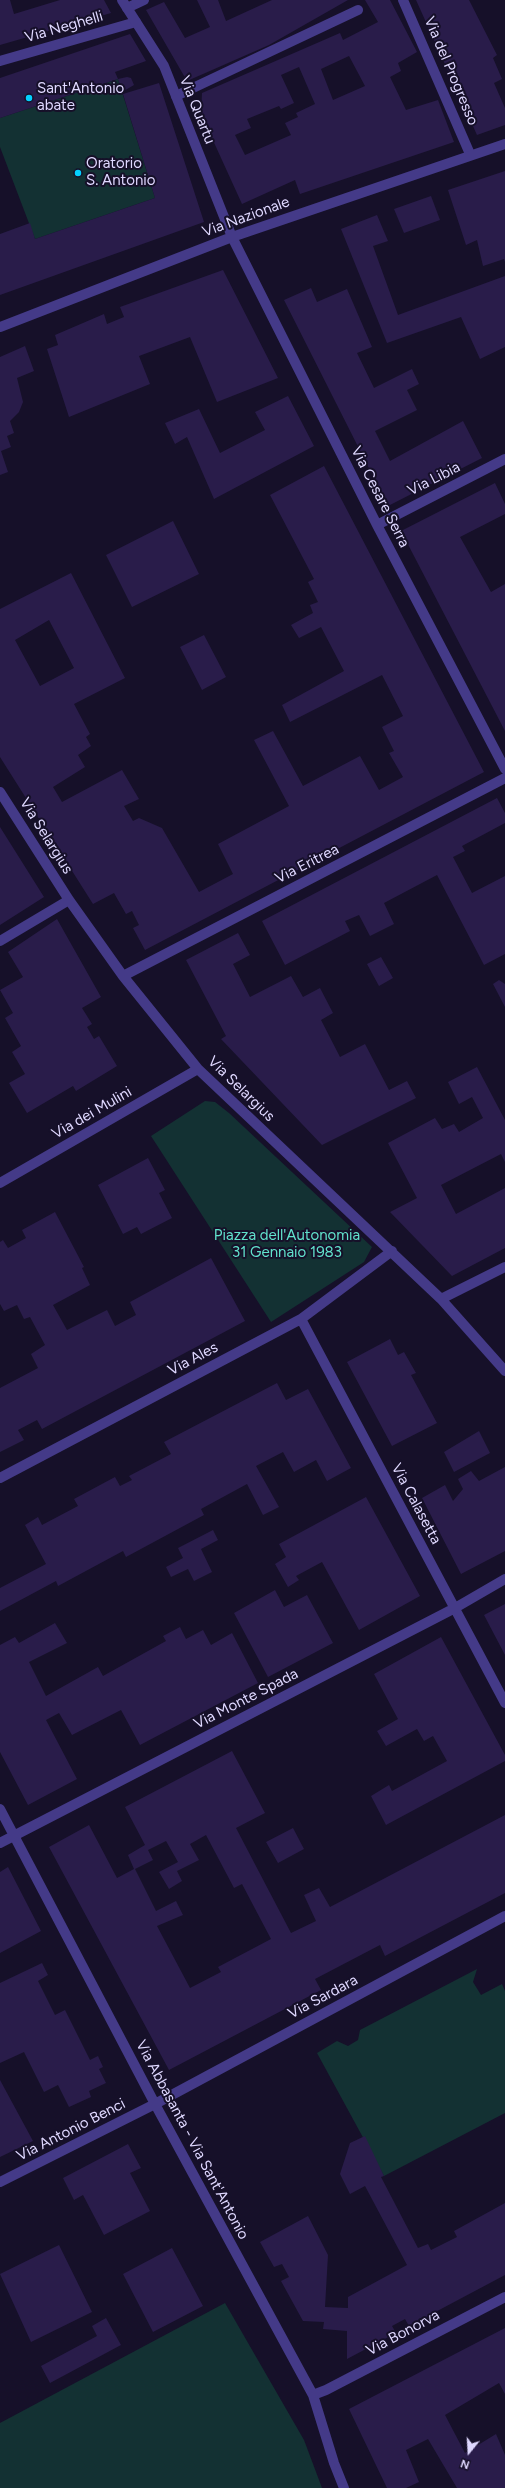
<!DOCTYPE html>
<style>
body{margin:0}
#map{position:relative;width:505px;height:2488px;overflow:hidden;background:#161029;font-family:Figtree,sans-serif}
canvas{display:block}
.north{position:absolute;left:449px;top:2432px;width:40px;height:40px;-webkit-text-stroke:3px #161029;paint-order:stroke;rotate:198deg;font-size:11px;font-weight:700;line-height:16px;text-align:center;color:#dfd8ff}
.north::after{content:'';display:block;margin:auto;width:14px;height:18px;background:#dfd8ff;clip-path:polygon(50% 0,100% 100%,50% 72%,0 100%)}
</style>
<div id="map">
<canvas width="505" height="2488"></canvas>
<div class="north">N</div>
</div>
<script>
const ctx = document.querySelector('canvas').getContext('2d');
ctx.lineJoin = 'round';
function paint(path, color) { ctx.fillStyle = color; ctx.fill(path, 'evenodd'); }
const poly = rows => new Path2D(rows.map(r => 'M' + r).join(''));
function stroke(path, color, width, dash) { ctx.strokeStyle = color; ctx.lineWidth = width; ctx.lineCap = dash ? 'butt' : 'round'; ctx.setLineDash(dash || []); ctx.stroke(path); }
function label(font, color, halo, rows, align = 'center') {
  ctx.font = font + ' Figtree,sans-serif'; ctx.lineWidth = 4; ctx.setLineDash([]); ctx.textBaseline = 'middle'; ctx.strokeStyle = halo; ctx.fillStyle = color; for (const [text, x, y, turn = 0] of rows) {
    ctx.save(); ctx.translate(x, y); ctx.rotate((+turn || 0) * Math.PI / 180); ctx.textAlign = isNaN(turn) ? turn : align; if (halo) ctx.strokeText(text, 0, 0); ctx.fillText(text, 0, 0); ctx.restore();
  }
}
paint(poly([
 [118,79,155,198,35,239,0,147,0,118],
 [205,1101,215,1102,229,1113,372,1247,364,1262,271,1322,151,1136],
 [477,1969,473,1982,481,1995,502,1984,505,1991,505,2113,384,2176,317,2053,337,2041,348,2046,358,2040,360,2030],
 [225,2303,304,2440,322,2488,0,2488,0,2423]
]), '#133133');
paint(poly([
 [0,0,10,0,14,14,60,0,104,0,111,13,0,45],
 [197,0,218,0,226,21,272,0,348,0,269,45,187,81,146,10,164,2,185,38,210,27],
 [365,0,390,0,417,52,398,63,401,71,390,77,406,110,438,100,454,142,300,194,295,180,242,204,201,114,202,93,340,33,343,40,378,22],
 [349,56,365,86,333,100,321,69],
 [299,67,315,104,296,113,298,117,285,123,291,135,245,155,235,135,251,128,247,119,279,106,281,109,294,103,281,75],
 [416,0,469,0,497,55,493,58,502,79,494,83,505,108,505,125,477,135],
 [130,34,146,61,115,72,118,79,0,118,0,78],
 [127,77,131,78,134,85,122,92,118,79],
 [159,83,204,222,0,295,0,234,30,223,35,239,155,198,123,94],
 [505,171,505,262,504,259,483,266,477,240,466,245,448,190],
 [431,196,440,220,404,233,394,209],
 [377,215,388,241,373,246,398,315,505,276,505,347,480,359,461,317,387,343,341,229],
 [223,270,278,378,217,402,190,337,139,356,150,384,69,417,47,349,58,345,55,335,104,314,107,324,124,317,120,307],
 [311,288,317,302,347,289,372,347,357,353,374,388,412,369,419,384,407,390,417,410,375,431,390,461,463,421,482,458,388,506,284,300],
 [25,346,34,371,17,378,23,402,19,412,10,421,14,433,7,436,11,447,1,451,8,472,0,475,0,357],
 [288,396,314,446,214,499,187,437,175,444,165,423,199,409,220,453,265,430,255,412],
 [324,466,484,772,145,950,133,928,139,925,132,911,126,914,114,893,93,904,0,757,0,609,71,573,125,678,74,704,90,734,86,737,91,746,78,755,85,767,53,787,62,802,122,770,139,799,124,806,133,821,139,818,162,828,199,892,233,874,218,844,289,806,254,740,273,731,303,786,360,756,379,790,403,777,389,753,394,751,382,727,403,716,382,675,290,722,282,705,344,671,321,627,299,638,291,625,313,613,310,605,318,602,308,582,314,579,270,495],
 [49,620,74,668,40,686,15,640],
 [495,483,505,504,505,514,460,537,491,592,505,584,505,731,401,531],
 [173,521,199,574,132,607,106,555],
 [204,635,226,677,202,690,180,647],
 [497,798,505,813,505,823,462,846,465,851,453,857,472,893,505,876,505,954,484,965,437,875,384,903,394,924,370,936,359,915,345,921,350,931,285,965,262,921],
 [0,827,44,897,0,925],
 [57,919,101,997,82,1008,92,1024,87,1027,94,1039,99,1036,117,1066,76,1091,73,1086,27,1113,9,1083,25,1074,12,1052,21,1046,5,1018,13,1013,0,990,23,977,8,952],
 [238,933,250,955,233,964,250,997,291,976,303,997,320,988,333,1013,321,1020,340,1057,365,1044,389,1090,407,1081,416,1098,322,1145,221,1039,226,1036,186,960],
 [381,957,393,978,379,986,367,964],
 [499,980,505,984,505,1007,493,984],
 [477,1067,505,1120,505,1162,501,1154,441,1185,456,1214,505,1188,505,1248,452,1276,390,1212,417,1198,388,1143,435,1118,442,1129,454,1124,459,1132,483,1118,472,1097,459,1104,448,1082],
 [148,1158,165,1190,159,1193,172,1218,141,1234,137,1227,123,1234,98,1185],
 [55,1212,84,1267,82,1268,90,1285,53,1305,67,1330,107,1310,115,1326,136,1315,130,1302,211,1258,245,1321,42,1429,37,1420,18,1430,24,1440,0,1452,0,1388,38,1368,31,1354,45,1345,30,1317,24,1319,17,1305,4,1311,0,1304,0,1242,3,1240,8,1248,26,1238,22,1230],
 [390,1339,398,1355,404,1352,416,1373,411,1375,437,1423,392,1446,347,1362],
 [277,1383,286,1400,308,1389,351,1468,327,1481,316,1460,294,1472,283,1452,256,1466,279,1507,263,1515,247,1484,201,1509,204,1515,126,1557,123,1551,58,1586,56,1581,0,1611,0,1588,46,1564,25,1525,38,1517,42,1525,78,1506,74,1499,115,1477,120,1486,132,1480,129,1476,171,1454,164,1442],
 [479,1431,490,1453,454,1472,444,1452],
 [505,1467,505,1551,461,1574,422,1498,445,1485,453,1501,463,1489,458,1479,471,1471,479,1481],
 [366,1497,420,1596,359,1630,322,1562,296,1576,299,1580,288,1587,275,1564,286,1557,279,1544],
 [213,1530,218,1540,201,1549,212,1572,194,1581,188,1569,171,1577,166,1567,183,1558,178,1548],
 [275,1590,284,1607,307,1595,333,1643,268,1677,234,1613],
 [505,1604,505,1655,484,1615],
 [55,1623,67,1643,29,1662,46,1696,98,1667,103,1676,166,1641,163,1636,180,1627,186,1639,203,1630,211,1645,232,1633,258,1683,140,1745,121,1710,72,1735,59,1713,46,1720,77,1779,28,1805,0,1752,0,1645,15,1637,19,1643],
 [441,1637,505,1755,505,1761,386,1825,371,1796,389,1785,392,1791,447,1761,433,1736,424,1741,417,1729,386,1746,377,1731,398,1719,374,1674],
 [232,1751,265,1813,236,1828,291,1933,316,1921,304,1895,319,1888,330,1907,505,1815,505,1893,385,1956,380,1945,315,1979,321,1990,169,2070,49,1847,89,1825,117,1878,134,1869,128,1855,145,1845,125,1807],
 [206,1835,234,1888,242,1884,271,1939,218,1967,221,1972,190,1988,157,1926,183,1915,176,1901,156,1911,135,1869,153,1860,148,1850,166,1841,178,1862,159,1872,169,1889,182,1881,177,1871,199,1860,190,1844],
 [293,1828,304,1849,278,1863,266,1842],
 [8,1867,41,1931,0,1953,0,1872],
 [42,1963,48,1975,38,1981,55,2015,65,2010,90,2060,98,2056,103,2067,99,2069,106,2083,89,2091,91,2097,69,2107,58,2085,44,2092,24,2052,0,2063,0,1983],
 [0,2080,33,2141,0,2157],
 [365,2136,384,2176,381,2177,418,2248,428,2244,431,2250,457,2237,454,2231,505,2203,505,2275,409,2326,405,2319,392,2326,396,2333,347,2359,347,2331,323,2329,324,2322,303,2321,281,2281,289,2277,282,2264,274,2267,260,2242,308,2216,328,2255,325,2307,348,2308,348,2297,407,2265,365,2186,350,2194,340,2174,350,2143],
 [128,2144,141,2168,130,2173,150,2211,104,2235,83,2195,74,2200,63,2178],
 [59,2245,92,2312,31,2342,0,2274],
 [172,2248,203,2306,153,2332,123,2274],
 [106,2318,121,2345,50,2383,41,2366,97,2336,92,2326],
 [505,2328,505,2394,499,2383,445,2415,465,2453,496,2434,505,2455,505,2488,457,2488,428,2439,406,2450,419,2482,406,2488,387,2488,349,2409]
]), '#291c4a');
stroke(poly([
 [403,0,470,154],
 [127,8,144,0],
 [0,61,136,22],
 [176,96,358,10],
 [232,237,377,525,505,769],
 [377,525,505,459],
 [0,792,69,900,123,976,198,1069,441,1299,505,1371],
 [0,941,69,900],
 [123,976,505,778],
 [0,1183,198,1069],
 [441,1299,505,1267],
 [301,1319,505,1703],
 [0,1478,301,1319,392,1251],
 [0,1809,155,2104,313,2395,334,2463,344,2488],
 [0,1843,455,1608,505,1579],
 [0,2182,155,2104,505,1916],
 [313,2395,326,2390,505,2297]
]), '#443a88', 10);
stroke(poly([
 [122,0,164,66,232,237],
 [0,327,232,237,505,144]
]), '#443a88', 10);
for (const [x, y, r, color] of [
 [29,98,4,"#04d1ff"],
 [78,173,4,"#04d1ff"]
]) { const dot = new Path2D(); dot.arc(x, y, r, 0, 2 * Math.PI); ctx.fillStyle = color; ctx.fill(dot); stroke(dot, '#161029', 1.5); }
label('15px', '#dfd8ff', '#161029', [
 ["Via Neghelli",64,27,-16],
 ["Via del Progresso",451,71,67],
 ["Via Quartu",197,110,68],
 ["Via Nazionale",246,217,-20],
 ["Via Libia",434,479,-27],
 ["Via Cesare Serra",380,497,63],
 ["Via Selargius",46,836,58],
 ["Via Eritrea",307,864,-27],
 ["Via Selargius",241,1089,44],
 ["Via dei Mulini",92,1113,-30],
 ["Via Ales",193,1359,-28],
 ["Via Calasetta",416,1504,62],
 ["Via Monte Spada",246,1699,-27],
 ["Via Sardara",323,1997,-28],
 ["Via Antonio Benci",71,2130,-27],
 ["Via Abbasanta - Via Sant'Antonio",192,2140,62],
 ["Via Bonorva",403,2333,-28]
]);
label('15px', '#dfd8ff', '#161029', [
 ["Sant'Antonio",37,89],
 ["abate",37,106],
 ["Oratorio",86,164],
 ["S. Antonio",86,181]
], 'left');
label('15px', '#61e2cc', '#161029', [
 ["Piazza dell'Autonomia",287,1236],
 ["31 Gennaio 1983",287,1253]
]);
</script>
